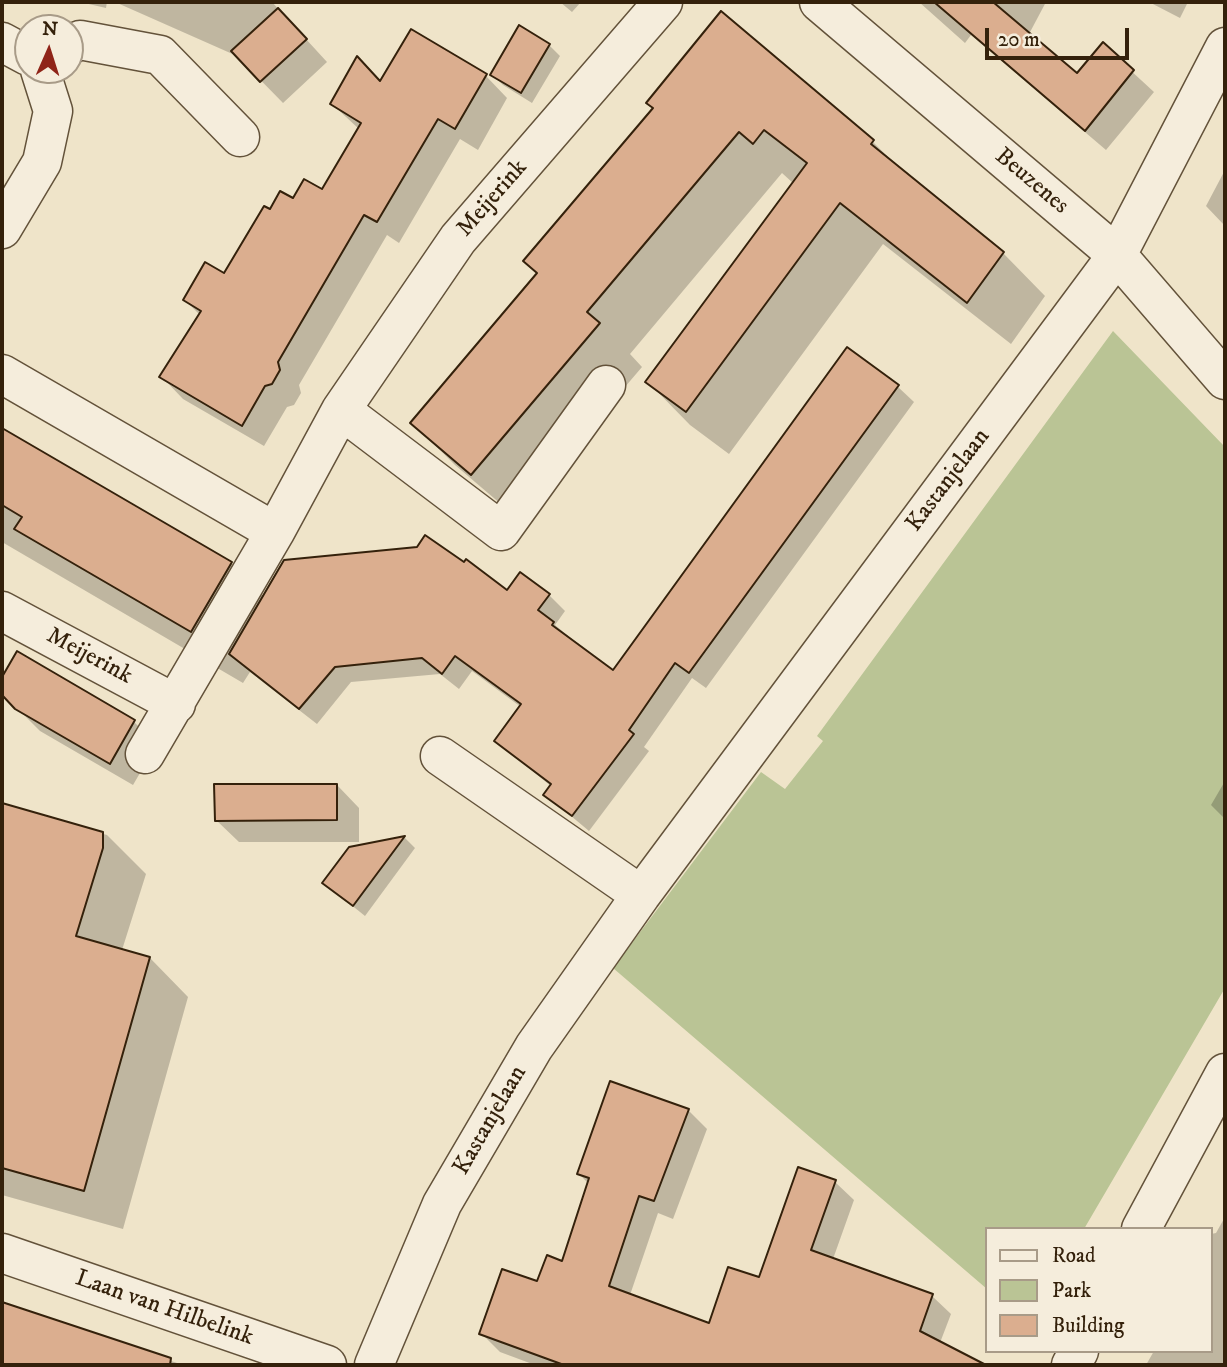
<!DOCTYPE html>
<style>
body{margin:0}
#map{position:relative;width:1227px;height:1367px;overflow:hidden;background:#efe4c9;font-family:"IM FELL DW Pica",serif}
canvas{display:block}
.frame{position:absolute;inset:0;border:4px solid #34210b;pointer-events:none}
.legend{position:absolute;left:985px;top:1227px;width:228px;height:126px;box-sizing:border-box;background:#f5eddc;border:2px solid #a89b88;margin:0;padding:9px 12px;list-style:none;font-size:21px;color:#34210b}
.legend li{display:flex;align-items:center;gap:14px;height:35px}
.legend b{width:35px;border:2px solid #a89b88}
.north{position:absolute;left:14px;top:14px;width:70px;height:70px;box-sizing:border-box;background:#f5eddc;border:2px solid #a89b88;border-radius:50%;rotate:3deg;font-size:19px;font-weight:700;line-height:28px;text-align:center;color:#34210b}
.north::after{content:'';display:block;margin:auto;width:24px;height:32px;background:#8f2418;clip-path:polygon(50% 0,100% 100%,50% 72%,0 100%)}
.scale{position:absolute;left:985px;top:28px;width:144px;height:32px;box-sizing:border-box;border:4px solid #34210b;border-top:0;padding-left:9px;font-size:21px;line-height:24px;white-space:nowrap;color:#34210b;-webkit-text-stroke:5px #f5eddc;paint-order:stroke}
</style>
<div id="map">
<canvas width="1227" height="1367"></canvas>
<div class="frame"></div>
<ul class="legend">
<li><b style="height:9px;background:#f5eddc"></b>Road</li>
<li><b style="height:19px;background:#bac495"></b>Park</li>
<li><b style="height:19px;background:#dbae8f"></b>Building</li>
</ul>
<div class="north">N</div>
<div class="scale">20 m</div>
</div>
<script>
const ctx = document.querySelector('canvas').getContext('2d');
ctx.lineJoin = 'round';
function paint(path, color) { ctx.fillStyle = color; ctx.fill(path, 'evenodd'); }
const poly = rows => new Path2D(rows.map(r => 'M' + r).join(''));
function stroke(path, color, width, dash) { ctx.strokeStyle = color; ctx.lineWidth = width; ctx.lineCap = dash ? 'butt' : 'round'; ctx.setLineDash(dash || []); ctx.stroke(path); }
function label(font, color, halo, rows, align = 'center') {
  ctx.font = font + ' "IM FELL DW Pica",serif'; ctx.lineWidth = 5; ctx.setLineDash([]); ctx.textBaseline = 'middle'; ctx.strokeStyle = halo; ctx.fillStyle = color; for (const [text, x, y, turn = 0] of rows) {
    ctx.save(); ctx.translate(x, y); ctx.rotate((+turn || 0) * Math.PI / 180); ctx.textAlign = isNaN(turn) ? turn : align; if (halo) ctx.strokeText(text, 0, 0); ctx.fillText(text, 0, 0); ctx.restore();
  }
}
paint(poly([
 [1113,331,1225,447,1225,988,1084,1229,987,1229,987,1289,613,968,761,772,785,789,823,741,817,736]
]), '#bac495');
paint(poly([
 [80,2,107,2,106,8],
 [115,2,272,2,327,62,283,103,237,56],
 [560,2,581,2,572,12],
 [919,2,1046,2,1029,34,1077,75,1103,45,1154,92,1106,150,971,35,965,43],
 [1149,2,1188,2,1180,18],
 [549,45,560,56,532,103,503,85,492,74],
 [486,76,507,98,478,150,460,139,399,243,387,235,299,385,301,393,294,405,287,407,264,446,183,399,162,377,201,316,185,300,224,275,270,212,322,191,359,129,332,104,381,83],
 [655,109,872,141,904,173,1003,253,1045,296,1011,344,883,244,729,454,690,425,648,382,794,184,782,173,630,354,642,367,515,516,455,465,412,422,538,273],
 [1225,170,1225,226,1206,206],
 [897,386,914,402,706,688,692,678,644,747,649,751,589,831,546,795,552,787,496,741,521,707,472,671,459,689,440,674,351,682,317,724,250,672,243,683,2,542,2,429,231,563,264,597,507,592,549,595,565,611,555,625,613,673],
 [17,654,134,722,157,744,133,785,40,731,2,693,2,680],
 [1225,781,1225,819,1211,805],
 [337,785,359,808,359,842,239,842,216,820],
 [2,805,107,835,146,874,122,950,150,958,188,997,123,1229,2,1195],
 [405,838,415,848,365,916,324,883,350,848],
 [688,1110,707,1129,673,1219,658,1213,630,1295,710,1325,760,1279,835,1182,854,1200,833,1259,932,1296,951,1314,938,1348,904,1336,894,1365,535,1365,500,1352,481,1333,563,1263,589,1184,579,1174],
 [1225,1217,1225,1365,1146,1365,1154,1351,1211,1351,1211,1234,1216,1233],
 [2,1304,183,1365,2,1365]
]), '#0003');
const building = poly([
 [934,2,993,2,1077,73,1103,42,1134,70,1085,131,934,2],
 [278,8,307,39,260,82,231,51,278,8],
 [721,11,874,140,871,144,1004,252,967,303,840,203,686,412,645,382,807,163,764,130,753,144,739,132,587,312,600,323,471,475,410,423,537,273,523,261,653,108,646,103,721,11],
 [519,25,550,44,521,93,490,75,519,25],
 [411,29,487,74,455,129,438,119,377,222,364,215,278,362,280,370,272,384,265,386,242,426,159,377,201,311,183,300,205,262,224,273,264,206,270,209,280,191,293,198,304,179,322,189,361,123,330,104,357,56,380,81,411,29],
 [847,347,899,385,689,673,675,663,629,730,634,734,572,816,543,795,551,784,494,741,521,704,455,656,442,674,422,658,335,667,299,709,229,654,284,560,417,547,425,535,464,562,466,559,507,590,520,572,550,594,538,610,554,622,552,625,613,670,847,347],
 [2,428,232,562,191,632,14,529,22,517,2,505,2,428],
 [17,651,135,720,110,764,15,709,2,695,2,677,17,651],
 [214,784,337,784,337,820,215,821,214,784],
 [2,803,103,832,103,848,76,936,150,957,84,1191,2,1168,2,803],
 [405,836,353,906,322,883,349,847,405,836],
 [610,1081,689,1109,654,1201,639,1196,609,1286,709,1323,728,1267,759,1277,798,1167,836,1180,811,1250,933,1294,920,1331,986,1365,564,1365,479,1334,502,1269,537,1281,547,1255,562,1261,589,1178,577,1174,610,1081],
 [2,1302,171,1358,170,1365,2,1365,2,1302]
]);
paint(building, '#dbae8f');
stroke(building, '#34210b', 2);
const minor = poly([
 [819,2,1117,255,1225,380],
 [2,42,28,56],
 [70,45,80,40,160,55,240,137],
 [2,229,42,162,53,111,40,70],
 [2,374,275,532,341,410,458,239,663,2],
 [341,410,501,531,606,385],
 [2,611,176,704],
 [145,754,275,532],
 [440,756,641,895],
 [1141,1229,1225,1073],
 [2,1253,327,1365],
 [374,1365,442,1204,534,1047,641,895,1117,255,1225,47],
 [1071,1365,1079,1351]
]);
stroke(minor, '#63523a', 41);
stroke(minor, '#f5eddc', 38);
label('24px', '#34210b', '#f5eddc', [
 ["Beuzenes",1031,182,40],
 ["Meijerink",493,199,-49],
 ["Kastanjelaan",949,481,-53],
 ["Meijerink",89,657,28],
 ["Kastanjelaan",491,1121,-60],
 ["Laan van Hilbelink",164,1309,19]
]);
</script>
